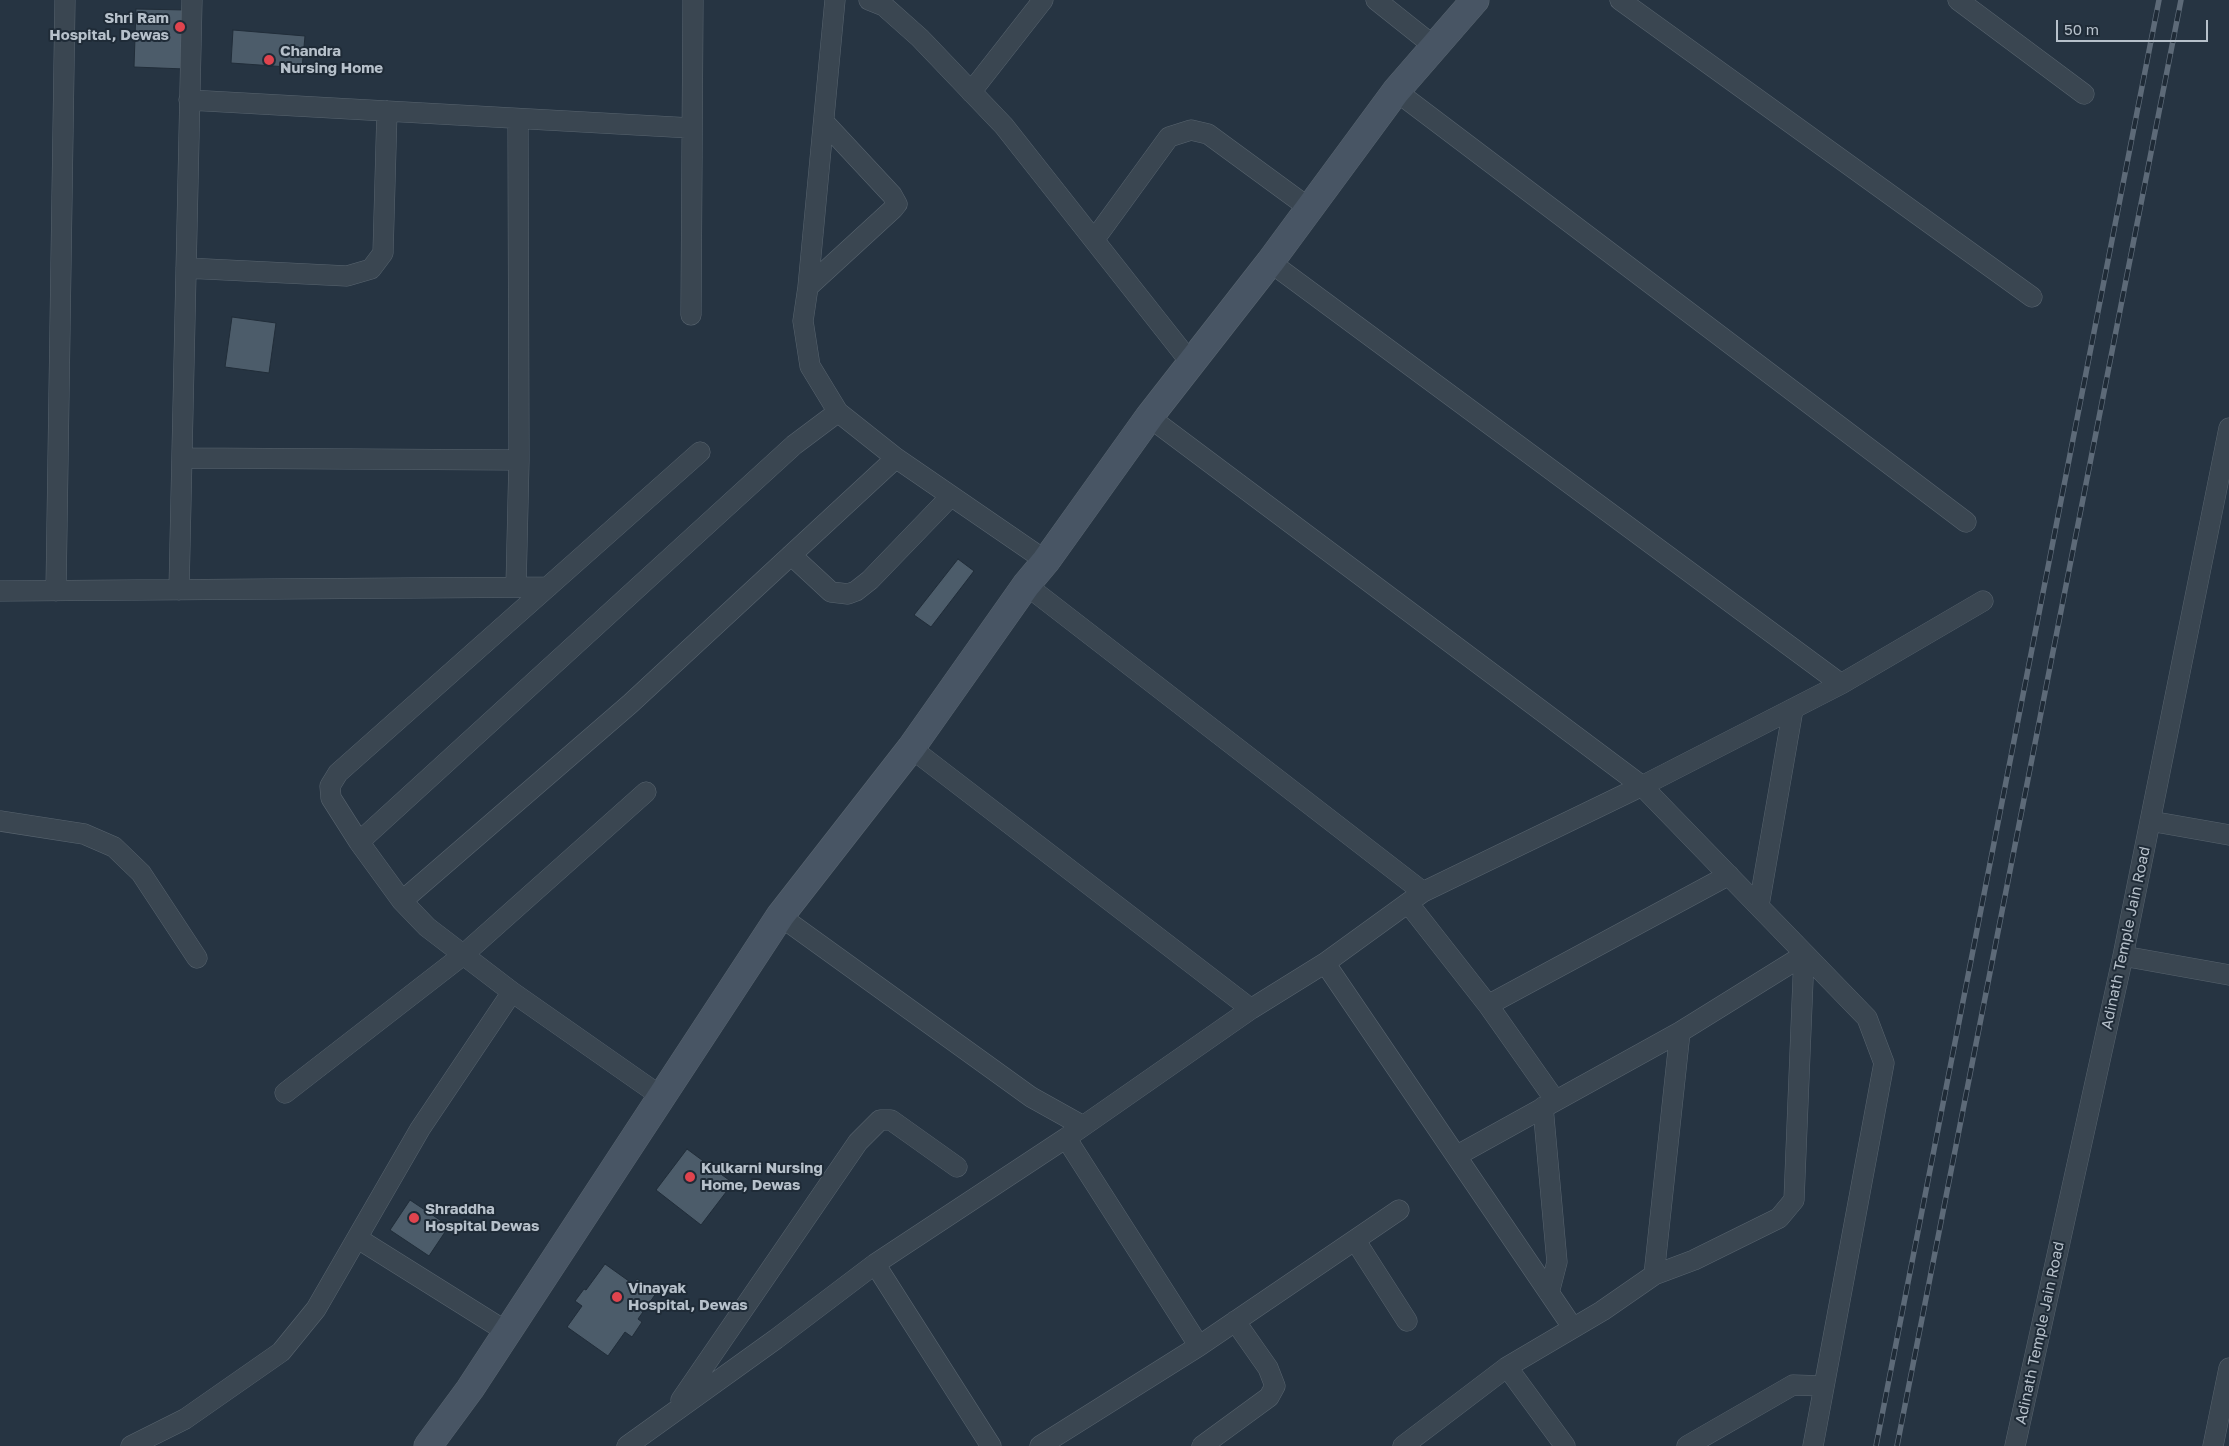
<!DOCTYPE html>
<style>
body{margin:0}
#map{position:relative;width:2229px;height:1446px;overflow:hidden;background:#263442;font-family:"Golos Text",sans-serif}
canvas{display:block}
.scale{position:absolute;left:2056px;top:20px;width:152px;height:22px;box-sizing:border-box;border:2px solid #b7c1cb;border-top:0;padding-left:6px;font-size:15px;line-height:18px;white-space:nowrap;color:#b7c1cb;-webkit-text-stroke:4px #1f2b37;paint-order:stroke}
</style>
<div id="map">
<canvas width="2229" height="1446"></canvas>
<div class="scale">50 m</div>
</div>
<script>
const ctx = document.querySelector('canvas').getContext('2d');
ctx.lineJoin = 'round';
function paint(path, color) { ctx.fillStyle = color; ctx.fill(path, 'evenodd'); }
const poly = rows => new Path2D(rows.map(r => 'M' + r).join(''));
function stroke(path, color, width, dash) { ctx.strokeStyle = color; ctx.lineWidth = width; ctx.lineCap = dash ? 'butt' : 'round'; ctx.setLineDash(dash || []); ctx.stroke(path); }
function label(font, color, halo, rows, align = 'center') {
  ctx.font = font + ' "Golos Text",sans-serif'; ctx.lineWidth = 4; ctx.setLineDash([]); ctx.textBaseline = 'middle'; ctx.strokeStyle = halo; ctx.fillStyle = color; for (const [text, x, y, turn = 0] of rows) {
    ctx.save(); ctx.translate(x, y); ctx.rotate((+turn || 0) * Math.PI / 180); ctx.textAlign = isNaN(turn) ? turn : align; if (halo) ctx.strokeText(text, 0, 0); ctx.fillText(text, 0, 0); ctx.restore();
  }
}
const building = poly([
 [136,9,186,10,185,69,134,67,136,9],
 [233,30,305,36,302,68,231,63,233,30],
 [232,317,276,323,269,373,225,367,232,317],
 [958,559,974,571,931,627,914,615,958,559],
 [687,1149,733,1183,701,1225,656,1190,687,1149],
 [410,1200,449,1226,429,1256,390,1230,410,1200],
 [605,1264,633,1284,637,1279,657,1292,638,1319,642,1322,632,1337,625,1332,608,1356,567,1327,582,1306,575,1301,584,1289,586,1290,605,1264]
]);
paint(building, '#4c5c6a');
stroke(building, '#212d39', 1);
const street = poly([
 [835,0,808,287,803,321,810,366,838,412,896,458,1046,561],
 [869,0,884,6,920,38,1004,126,1191,363],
 [1376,0,1435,47],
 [1620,0,2032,297],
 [1958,0,2084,94],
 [1396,91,1966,522],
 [971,92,1043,0],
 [189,100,691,128],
 [1094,240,1169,137,1191,130,1208,134,1309,208],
 [1270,262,1841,684],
 [186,268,347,276,371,269,383,253,387,111],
 [808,287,893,209,897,204,892,195,824,122],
 [691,315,693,0],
 [1149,417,1642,786,1867,1018,1884,1063,1813,1446],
 [182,458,519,460],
 [791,555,831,592,848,594,856,591,870,580,951,496],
 [1026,585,1423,892],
 [516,587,519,460,518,119],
 [179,590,192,0],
 [0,591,548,587],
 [56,591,65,0],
 [911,748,1251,1009],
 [0,821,84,834,114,847,141,873,197,958],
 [2150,821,2229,835],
 [359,842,331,798,330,786,338,773,700,452],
 [402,901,359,842,794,445,838,412],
 [1408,903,1488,1005,1555,1100],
 [1759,905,1793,709],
 [780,916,1031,1097,1083,1126],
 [2123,956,2229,975],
 [1325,963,1573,1328],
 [1488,1005,1729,875],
 [285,1093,463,955,646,792],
 [662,1097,512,992,427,927,402,901,630,704,896,458],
 [1543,1107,1557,1262,1549,1293],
 [1066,1138,1199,1346],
 [1456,1156,1680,1032,1804,955],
 [357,1238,507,1332],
 [1355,1240,1407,1321],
 [875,1264,991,1446],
 [1654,1275,1680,1032],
 [1507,1367,1565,1446],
 [681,1400,858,1142,880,1120,891,1120,957,1167],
 [131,1446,185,1419,281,1352,316,1309,420,1129,512,992],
 [627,1446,776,1339,875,1264,1066,1138,1251,1009,1325,963,1423,892,1642,786,1841,684,1983,601],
 [1040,1446,1199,1346,1399,1210],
 [1202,1446,1269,1397,1275,1386,1268,1368,1235,1321],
 [1403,1446,1507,1367,1602,1311,1654,1275,1694,1260,1779,1218,1794,1200,1804,955],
 [1687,1446,1793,1385,1824,1386],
 [2015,1446,2123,956,2229,428],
 [2213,1446,2229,1368]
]);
const secondary = poly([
 [428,1446,470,1389,780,916,911,748,1026,585,1046,561,1149,417,1270,262,1396,91,1475,0]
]);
stroke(street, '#58646f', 21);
stroke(secondary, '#58646f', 29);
stroke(street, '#3a4651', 20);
stroke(secondary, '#485564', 28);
const rail = poly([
 [1876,1446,2159,0],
 [1897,1446,2181,0]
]);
stroke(rail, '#5d6a78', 5.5);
stroke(rail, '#1f2b37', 4, [11]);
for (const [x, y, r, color] of [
 [180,27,6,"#e0444e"],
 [269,60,6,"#e0444e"],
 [690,1177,6,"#e0444e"],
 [414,1218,6,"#e0444e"],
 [617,1297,6,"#e0444e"]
]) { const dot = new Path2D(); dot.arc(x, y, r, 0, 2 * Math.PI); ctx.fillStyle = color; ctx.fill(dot); stroke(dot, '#1f2b37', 2); }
label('bold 15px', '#b7c1cb', '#1f2b37', [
 ["Shri Ram",169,18,"right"],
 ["Hospital, Dewas",169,35,"right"],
 ["Chandra",280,51],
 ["Nursing Home",280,68],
 ["Kulkarni Nursing",701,1168],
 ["Home, Dewas",701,1185],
 ["Shraddha",425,1209],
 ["Hospital Dewas",425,1226],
 ["Vinayak",628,1288],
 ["Hospital, Dewas",628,1305]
], 'left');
label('15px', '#b7c1cb', '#1f2b37', [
 ["Adinath Temple Jain Road",2126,938,-78],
 ["Adinath Temple Jain Road",2040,1333,-78]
]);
</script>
